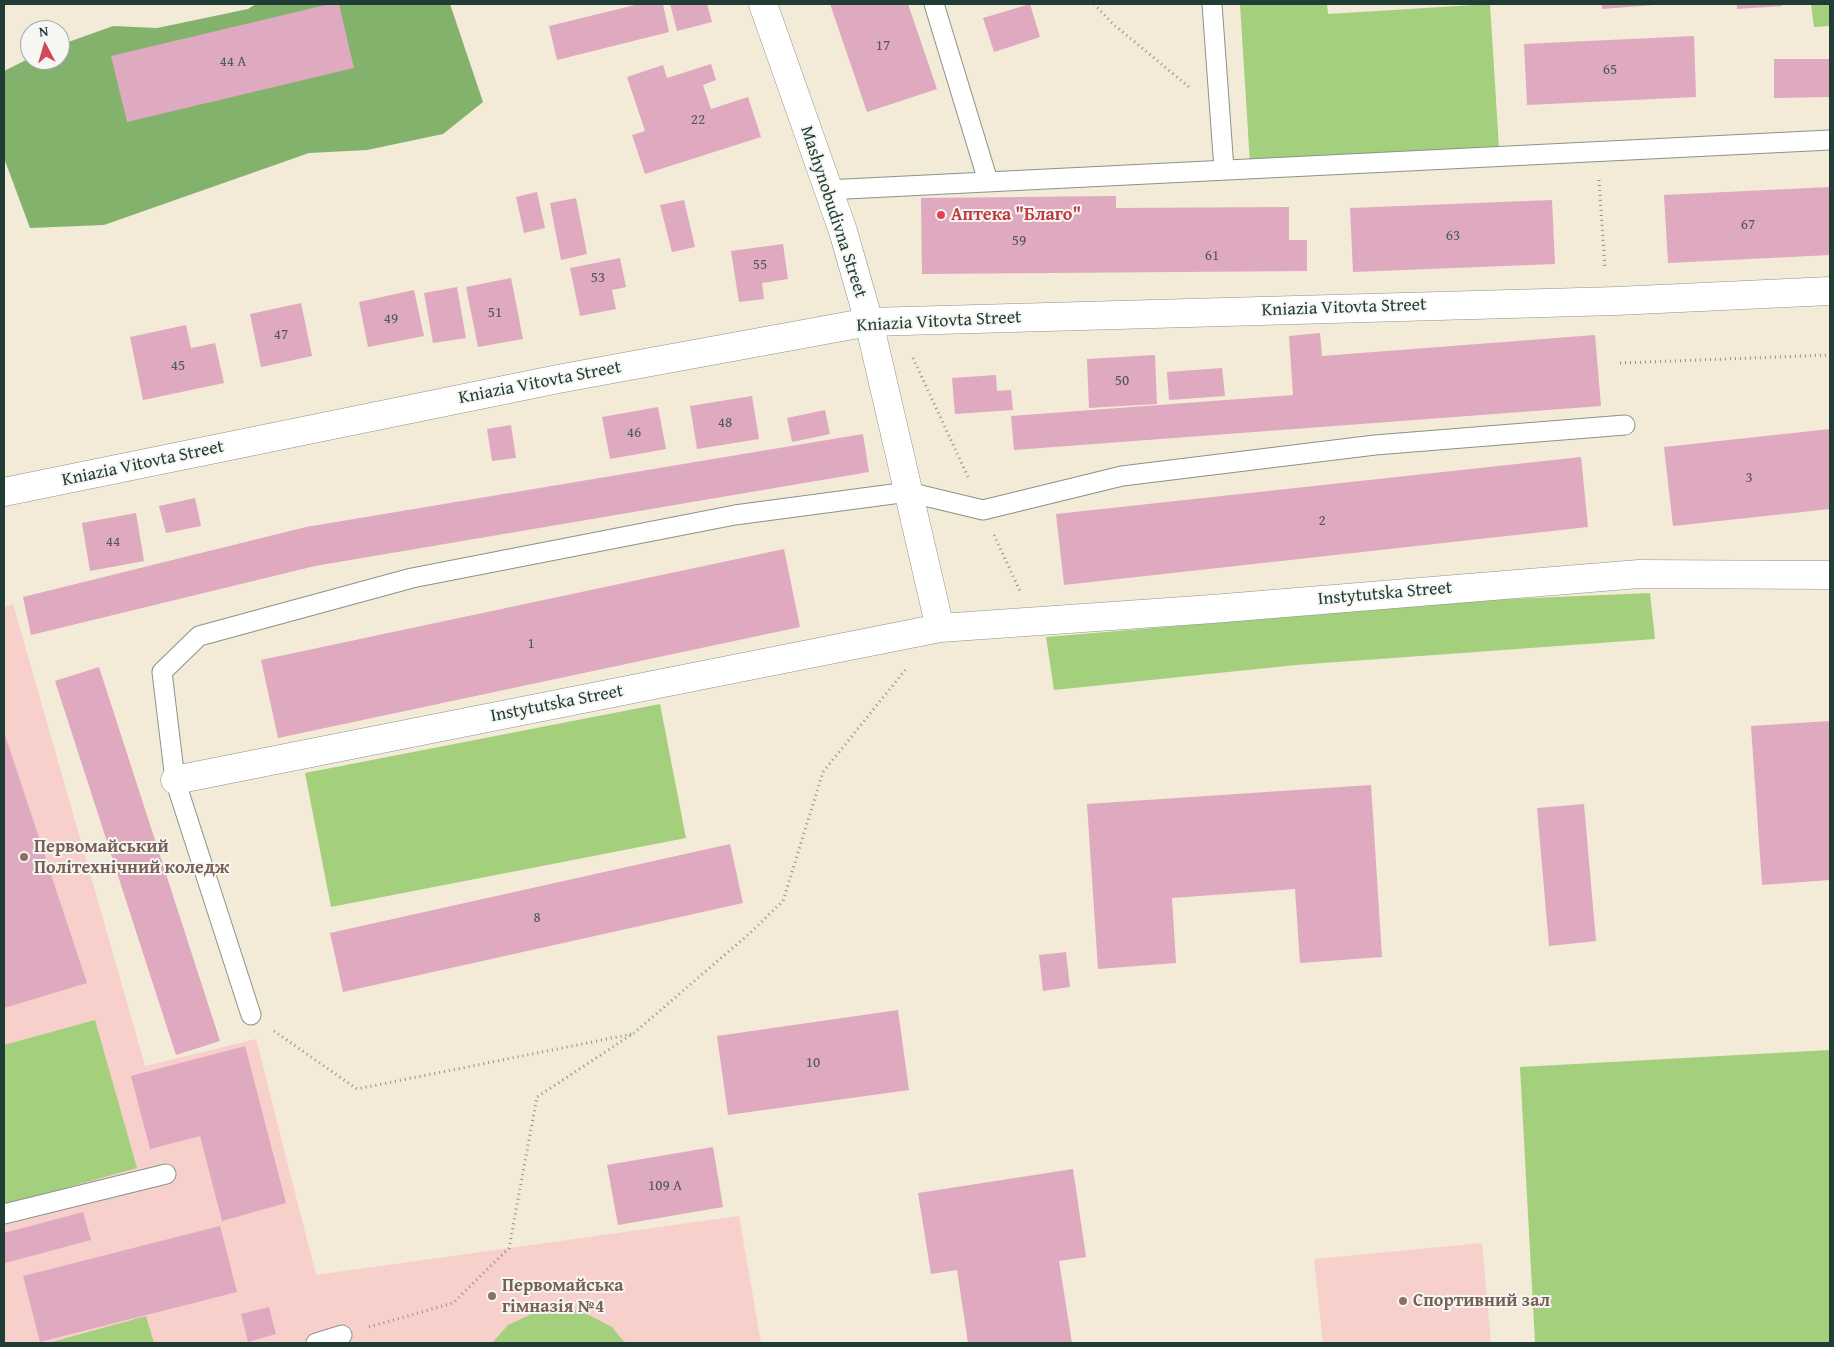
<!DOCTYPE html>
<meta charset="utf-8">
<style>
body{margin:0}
#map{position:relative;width:1834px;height:1347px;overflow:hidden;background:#f3ead8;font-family:"Gentium Book Plus",serif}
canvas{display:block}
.frame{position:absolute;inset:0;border:5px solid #1f3d34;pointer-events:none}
.north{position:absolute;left:20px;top:20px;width:50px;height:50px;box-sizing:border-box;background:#f6f6f2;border:1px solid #a0aca6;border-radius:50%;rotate:354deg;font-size:14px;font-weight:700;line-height:20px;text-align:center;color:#1f3d34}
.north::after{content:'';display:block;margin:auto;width:18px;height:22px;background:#d1495b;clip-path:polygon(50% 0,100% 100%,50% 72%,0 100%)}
</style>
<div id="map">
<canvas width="1834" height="1347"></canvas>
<div class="frame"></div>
<div class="north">N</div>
</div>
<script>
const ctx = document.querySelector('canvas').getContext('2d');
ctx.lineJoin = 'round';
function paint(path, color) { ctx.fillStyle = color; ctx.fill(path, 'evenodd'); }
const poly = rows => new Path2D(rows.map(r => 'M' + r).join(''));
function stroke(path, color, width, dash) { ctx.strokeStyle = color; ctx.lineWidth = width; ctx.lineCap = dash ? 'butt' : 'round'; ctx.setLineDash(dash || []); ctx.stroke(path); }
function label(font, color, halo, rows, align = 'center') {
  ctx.font = font + ' "Gentium Book Plus",serif'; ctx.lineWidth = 4; ctx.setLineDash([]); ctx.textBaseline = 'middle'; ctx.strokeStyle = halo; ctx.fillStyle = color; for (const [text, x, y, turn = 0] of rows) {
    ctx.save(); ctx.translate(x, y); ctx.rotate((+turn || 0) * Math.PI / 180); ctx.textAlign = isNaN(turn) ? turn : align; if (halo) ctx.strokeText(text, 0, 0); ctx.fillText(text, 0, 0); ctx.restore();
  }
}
paint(poly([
 [13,604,145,1066,256,1039,316,1275,739,1216,761,1343,4,1343,4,607],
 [1482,1243,1491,1343,1323,1343,1314,1259]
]), '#f7d0cb');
paint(poly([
 [1240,4,1327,4,1328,14,1490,4,1499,148,1250,164],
 [1811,4,1830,4,1830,26,1814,27],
 [1650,593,1655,639,1296,665,1054,690,1046,637,1487,600],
 [660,704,686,838,331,907,305,773],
 [95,1020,137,1168,4,1205,4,1045],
 [1830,1050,1830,1343,1535,1343,1520,1067],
 [542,1309,579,1310,612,1327,625,1343,492,1343,508,1325],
 [146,1316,154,1343,48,1343]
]), '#a4d07d');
paint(poly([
 [256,4,450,4,483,102,443,134,367,150,309,153,104,225,30,228,4,158,4,71,30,58,60,60,60,45,113,26,157,28,248,9]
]), '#83b26c');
paint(poly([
 [330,4,339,4,354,68,127,122,111,56],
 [639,4,663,4,669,32,557,60,549,26],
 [670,4,707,4,712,22,677,31],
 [830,4,908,4,937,89,867,112],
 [1030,4,1040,37,994,52,983,18],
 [1602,4,1654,4,1654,5,1602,9],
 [1737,4,1782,4,1782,6,1737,9],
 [1694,36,1696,97,1527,105,1524,44],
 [1774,59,1830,59,1830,97,1774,98],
 [711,64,716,80,703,85,711,109,748,97,761,137,645,174,632,135,645,131,627,77,663,65,667,78],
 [1830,187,1830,255,1668,263,1664,195],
 [537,192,545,228,524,233,516,197],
 [1116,196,1116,208,1289,207,1289,240,1307,240,1307,271,922,274,921,198],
 [576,198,587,254,561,260,550,203],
 [684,200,695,247,672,252,660,205],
 [1552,200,1555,264,1353,272,1350,208],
 [783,244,788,279,762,283,764,299,739,302,731,251],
 [620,258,626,287,612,290,616,309,580,316,570,268],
 [511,278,523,339,478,347,466,287],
 [457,287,466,338,433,343,424,293],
 [414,290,424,336,368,347,359,302],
 [301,303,312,356,261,367,250,314],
 [186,325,191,348,215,343,224,383,143,400,130,337],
 [1320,333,1322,356,1595,335,1601,406,1014,450,1011,416,1293,395,1289,336],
 [1155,355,1157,404,1089,408,1087,359],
 [1222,368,1225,396,1169,400,1167,372],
 [996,375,997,391,1011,390,1013,410,955,414,952,378],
 [752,396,759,439,697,449,690,406],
 [658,407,666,449,610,459,602,417],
 [825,410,830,434,792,442,787,418],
 [511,425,516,458,492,461,487,429],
 [1830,429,1830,509,1673,526,1664,447],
 [863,434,869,472,315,566,31,635,23,597,306,527],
 [1581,457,1588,527,1064,585,1056,514],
 [195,498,201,526,166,533,159,506],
 [136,513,144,561,90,571,82,523],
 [784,549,800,627,278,738,261,660],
 [99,667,220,1041,176,1055,55,681],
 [1830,721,1830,880,1762,885,1751,726],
 [4,732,87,983,4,1008],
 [1371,785,1382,957,1300,963,1295,889,1172,898,1176,963,1098,969,1087,804],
 [1584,804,1596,941,1549,946,1537,808],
 [730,844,743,903,343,992,330,933],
 [1066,952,1070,987,1043,991,1039,955],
 [898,1010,909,1090,728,1115,717,1036],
 [245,1046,286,1203,222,1221,200,1136,150,1149,131,1076],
 [713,1147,723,1207,618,1225,607,1165],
 [1073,1169,1086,1257,1059,1261,1072,1343,968,1343,957,1270,931,1274,918,1193],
 [83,1212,91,1240,5,1263,4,1233],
 [220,1226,237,1292,40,1342,23,1276],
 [269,1307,276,1334,248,1342,241,1314]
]), '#dfa9c0');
const lane = poly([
 [934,4,988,181],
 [1212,4,1224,169],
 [826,190,1830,140],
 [251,1015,175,780,162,672,199,636,412,578,735,515,908,492,983,510,1122,476,1375,445,1625,425],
 [4,1214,166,1174],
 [316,1343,342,1335]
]);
const street = poly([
 [869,322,940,628],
 [175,780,940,628,1212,609,1639,574,1830,575]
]);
const secondary = poly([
 [763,4,843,231,869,322],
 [4,492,558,379,869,322,1616,301,1830,291]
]);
stroke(lane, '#899486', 21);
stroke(street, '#899486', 29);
stroke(secondary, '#899486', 29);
stroke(poly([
 [1094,4,1113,24,1189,87],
 [1599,180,1605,269],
 [913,358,968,477],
 [1620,363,1830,355],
 [994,535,1020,591],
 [274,1031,357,1089,632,1034],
 [369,1327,453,1303,509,1248,537,1097,634,1033,750,933,783,901,823,772,906,669]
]), '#899486', 3, [1, 4]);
stroke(lane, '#fff', 19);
stroke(street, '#fff', 28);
stroke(secondary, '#fff', 28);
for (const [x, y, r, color] of [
 [941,215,5,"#e0444e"],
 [24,857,5,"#8d6e63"],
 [492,1296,5,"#8d6e63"],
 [1403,1301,5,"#8d6e63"]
]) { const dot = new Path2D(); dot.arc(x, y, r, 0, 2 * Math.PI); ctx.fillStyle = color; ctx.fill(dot); stroke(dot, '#f6f6f2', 2); }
label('15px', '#4f5857', null, [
 ["17",883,46],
 ["44 А",233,62],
 ["65",1610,70],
 ["22",698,120],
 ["67",1748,225],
 ["63",1453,236],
 ["59",1019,241],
 ["61",1212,256],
 ["55",760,265],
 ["53",598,278],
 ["51",495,313],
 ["49",391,319],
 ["47",281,335],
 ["45",178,366],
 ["50",1122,381],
 ["48",725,423],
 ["46",634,433],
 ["3",1749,478],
 ["2",1322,521],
 ["44",113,542],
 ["1",531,644],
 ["8",537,918],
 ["10",813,1063],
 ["109 А",665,1186]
]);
label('18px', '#1f3d34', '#f6f6f2', [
 ["Mashynobudivna Street",833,212,72],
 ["Kniazia Vitovta Street",1344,308,-2],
 ["Kniazia Vitovta Street",939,322,-3],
 ["Kniazia Vitovta Street",540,383,-11],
 ["Kniazia Vitovta Street",143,464,-12],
 ["Instytutska Street",1385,594,-5],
 ["Instytutska Street",557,704,-11]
]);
label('bold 18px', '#be3a42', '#f6f6f2', [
 ["Аптека \"Благо\"",951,215]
], 'left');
label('bold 18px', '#785e54', '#f6f6f2', [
 ["Первомайський",34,847],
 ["Політехнічний коледж",34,868],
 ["Первомайська",502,1286],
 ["гімназія №4",502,1307],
 ["Спортивний зал",1413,1301]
], 'left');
</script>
